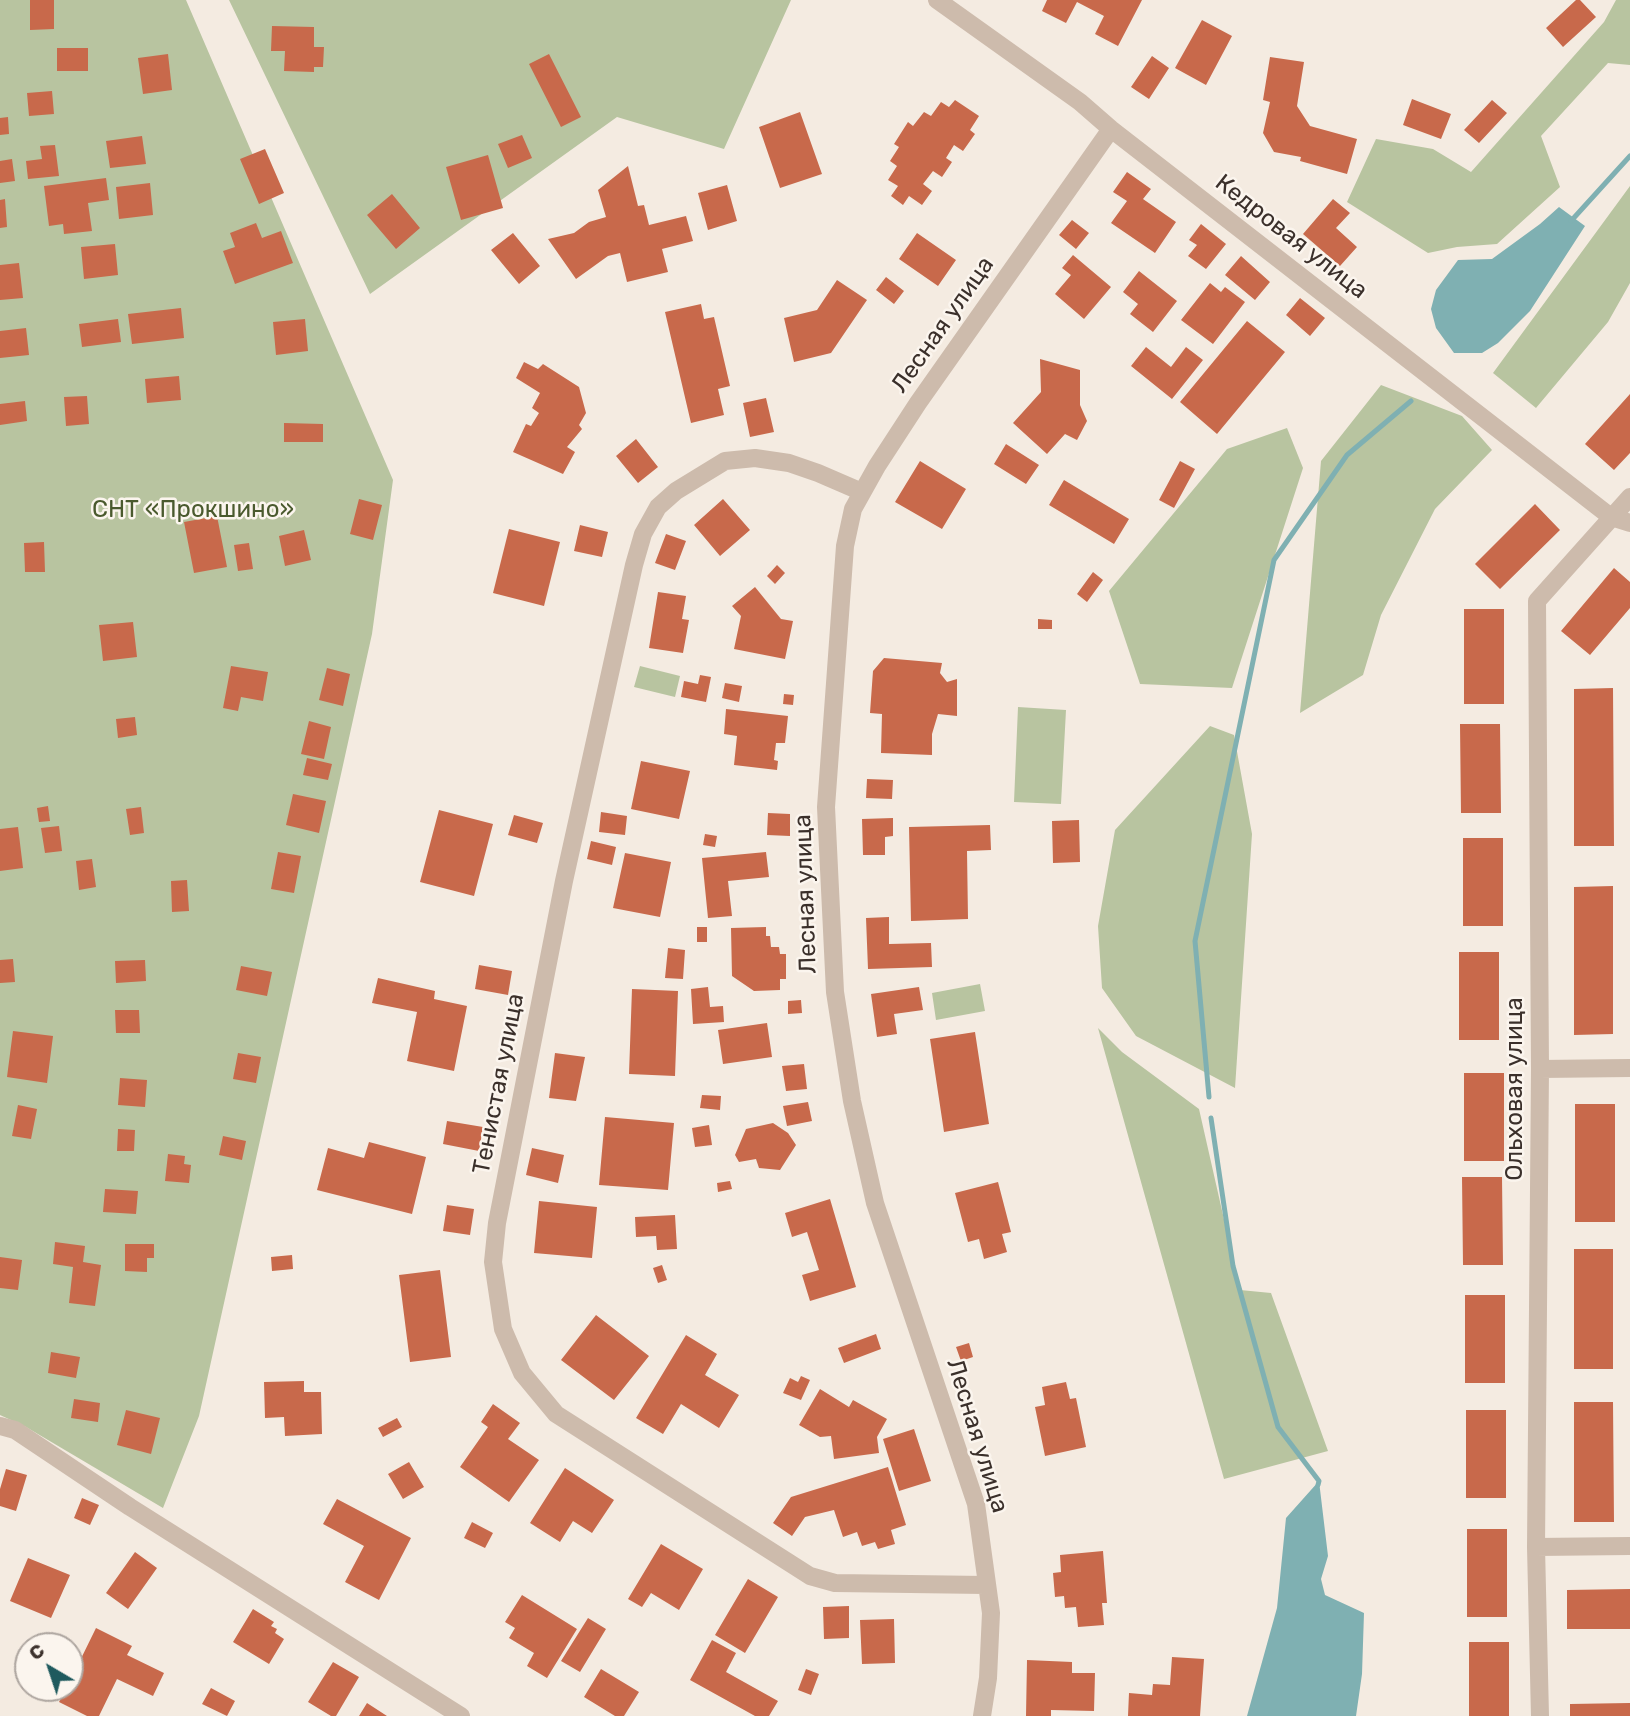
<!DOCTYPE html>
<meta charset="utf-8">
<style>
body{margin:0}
#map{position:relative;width:1630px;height:1716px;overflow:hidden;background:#f4ebe1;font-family:Rubik,sans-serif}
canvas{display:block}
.north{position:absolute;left:14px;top:1632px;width:70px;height:70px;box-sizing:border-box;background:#fbf5ee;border:2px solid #aea6a0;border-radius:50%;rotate:321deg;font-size:19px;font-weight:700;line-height:28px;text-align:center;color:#3b302b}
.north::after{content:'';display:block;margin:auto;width:24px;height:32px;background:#1f5a5e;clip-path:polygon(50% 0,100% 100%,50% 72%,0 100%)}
</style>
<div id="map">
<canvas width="1630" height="1716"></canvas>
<div class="north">С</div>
</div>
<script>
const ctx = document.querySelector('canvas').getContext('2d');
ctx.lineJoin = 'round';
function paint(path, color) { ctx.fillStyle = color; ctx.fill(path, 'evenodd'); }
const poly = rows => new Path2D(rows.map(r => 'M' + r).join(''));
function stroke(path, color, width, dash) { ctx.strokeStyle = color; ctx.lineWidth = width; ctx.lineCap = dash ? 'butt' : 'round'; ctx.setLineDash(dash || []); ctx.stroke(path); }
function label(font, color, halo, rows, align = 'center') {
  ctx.font = font + ' Rubik,sans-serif'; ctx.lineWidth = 5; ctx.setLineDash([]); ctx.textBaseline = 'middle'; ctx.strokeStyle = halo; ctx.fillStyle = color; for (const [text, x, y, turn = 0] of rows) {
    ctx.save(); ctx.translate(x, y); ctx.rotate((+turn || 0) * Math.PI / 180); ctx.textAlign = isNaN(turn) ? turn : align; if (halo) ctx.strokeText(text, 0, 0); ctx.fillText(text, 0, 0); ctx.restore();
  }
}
paint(poly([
 [0,0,186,0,393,480,372,634,199,1416,163,1508,26,1427,0,1415],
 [229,0,791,0,724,149,617,117,370,294],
 [1616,0,1630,0,1630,65,1608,63,1541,136,1560,187,1497,244,1457,247,1428,253,1347,202,1376,139,1433,149,1471,172,1604,22],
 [1630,186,1630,283,1608,322,1536,408,1493,373],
 [1381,385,1462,416,1492,450,1435,509,1381,615,1363,675,1300,713,1321,461],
 [1287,428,1303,468,1232,688,1140,684,1109,591,1227,449],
 [640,666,680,676,675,697,634,687],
 [1018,707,1066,710,1061,804,1014,802],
 [1210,726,1234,735,1252,834,1235,1088,1136,1036,1102,988,1098,926,1115,830],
 [980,984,985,1011,936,1020,932,993],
 [1098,1028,1122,1052,1199,1109,1240,1290,1271,1293,1328,1451,1224,1479]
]), '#b8c4a0');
paint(poly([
 [1559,207,1585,226,1530,311,1498,343,1482,353,1454,353,1436,328,1431,309,1436,290,1458,260,1492,259,1540,224],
 [1319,1481,1328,1556,1321,1579,1325,1595,1364,1613,1362,1674,1356,1716,1247,1716,1277,1608,1286,1518]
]), '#7fb0b2');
stroke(poly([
 [1571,221,1630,156],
 [1209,1097,1195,941,1274,560,1347,455,1411,401],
 [1211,1118,1233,1266,1278,1427,1319,1481,1318,1485]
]), '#7fb0b2', 5);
paint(poly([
 [30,0,54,0,54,29,30,30],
 [1047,0,1142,0,1118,46,1095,34,1104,16,1077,2,1066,23,1042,11],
 [1576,0,1580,0,1596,17,1563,47,1546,28],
 [1202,20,1232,36,1206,85,1175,68],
 [272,26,314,27,314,47,324,47,323,67,314,67,314,72,284,71,285,51,271,51],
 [57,48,88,48,88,71,57,71],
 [168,54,172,90,143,94,138,58],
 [549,54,581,117,561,127,529,64],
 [1152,56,1169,68,1149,99,1131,87],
 [1270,57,1304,62,1297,106,1310,126,1357,139,1347,174,1300,161,1301,157,1274,152,1263,133,1270,102,1263,100],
 [52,91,54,114,29,116,27,93],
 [1412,99,1451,114,1441,139,1403,125],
 [955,100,979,116,970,130,975,134,963,151,954,145,946,158,952,162,942,177,933,171,923,184,932,191,922,205,909,196,903,205,891,196,898,186,888,180,897,166,890,161,899,147,894,144,908,122,913,126,924,112,931,116,941,102,949,107],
 [1492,100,1507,113,1479,143,1464,130],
 [800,112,822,174,780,188,759,127],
 [8,117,9,134,0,135,0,118],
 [522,135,532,158,508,168,498,144],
 [142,136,146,164,110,168,106,141],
 [55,145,59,176,28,179,26,161,42,159,40,146],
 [265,149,284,193,259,204,240,159],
 [488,155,503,208,461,220,446,167],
 [12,159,15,181,0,183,0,161],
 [628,166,638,206,644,205,649,225,686,216,693,241,662,249,668,272,627,282,620,253,608,256,576,279,548,239,574,233,589,222,606,217,598,190],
 [1127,172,1151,189,1143,199,1176,222,1155,253,1111,223,1127,201,1113,192],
 [106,178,109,200,88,203,92,231,64,234,63,224,49,226,44,186],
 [150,183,153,215,119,219,116,187],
 [727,185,737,221,708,230,698,193],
 [392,194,420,228,396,249,367,215],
 [5,199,7,227,0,228,0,200],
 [1333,199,1350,213,1336,228,1357,247,1340,266,1303,234],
 [1072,220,1089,233,1076,249,1059,235],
 [256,223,262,238,281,231,293,263,235,284,223,251,235,247,230,233],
 [1201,224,1226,244,1206,269,1188,256,1197,245,1189,240],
 [513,233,540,266,519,284,491,250],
 [917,233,956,260,938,286,899,259],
 [115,244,118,275,84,279,81,247],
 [1073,255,1111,287,1084,319,1055,294,1071,275,1062,268],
 [1241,256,1270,282,1255,300,1225,275],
 [19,263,23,298,0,300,0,265],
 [1139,271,1177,301,1153,332,1130,314,1138,304,1123,292],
 [886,277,904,291,894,304,876,290],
 [837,280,867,300,831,353,794,362,784,318,817,310],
 [1210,283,1221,292,1225,287,1245,302,1213,344,1181,320],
 [1300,298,1325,318,1310,336,1286,315],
 [701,304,704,319,714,317,730,386,718,389,724,415,691,423,665,312],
 [181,308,184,338,132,344,128,314],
 [118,319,121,342,82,347,79,324],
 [305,319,308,351,276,355,273,322],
 [1247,321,1285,352,1217,434,1180,402],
 [26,328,29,355,0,358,0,331],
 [1146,347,1171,367,1186,347,1203,360,1172,399,1131,366],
 [1040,359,1080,370,1080,405,1087,421,1077,440,1065,434,1047,454,1013,423,1041,392],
 [524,362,538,369,543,364,579,387,586,413,579,425,582,429,567,447,575,452,563,474,513,452,526,424,531,426,539,413,532,408,540,393,516,378],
 [179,376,181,400,147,403,145,379],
 [1630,394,1630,453,1614,470,1585,444],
 [87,396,89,424,66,426,64,397],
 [766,398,774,432,750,437,743,403],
 [25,401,27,421,0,425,0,404],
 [284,423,323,424,323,442,284,442],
 [636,439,658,467,638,483,616,456],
 [1006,444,1039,465,1026,484,994,464],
 [920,461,966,489,942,529,895,502],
 [1180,461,1195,469,1174,508,1159,500],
 [1064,480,1129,519,1114,544,1049,505],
 [359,499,382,505,373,540,350,534],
 [723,499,750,530,720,556,694,525],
 [1535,504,1560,530,1500,589,1475,564],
 [217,516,227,567,194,573,184,522],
 [580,525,608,532,602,557,574,551],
 [509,529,560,542,544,606,493,593],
 [304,530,311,560,285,566,279,536],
 [666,534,686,541,675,570,655,563],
 [44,542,45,572,25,572,24,543],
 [249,543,253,569,238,571,234,545],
 [777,565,785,573,775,584,767,576],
 [1614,568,1630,582,1630,608,1590,655,1561,631],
 [1093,572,1103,580,1087,602,1077,594],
 [755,587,781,619,793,621,785,659,734,649,741,616,732,606],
 [658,592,686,596,682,619,689,620,683,653,649,648],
 [1464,609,1504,609,1504,704,1464,704],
 [1038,619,1052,620,1052,629,1038,629],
 [133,622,137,657,103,661,99,625],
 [884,658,942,663,940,673,947,682,957,679,957,716,938,714,932,734,932,755,881,753,882,714,870,713,873,671],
 [231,666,268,672,263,701,241,697,238,711,223,708],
 [327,668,350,674,343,706,319,700],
 [700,675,711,677,706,702,681,697,684,681,698,684],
 [725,683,742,686,739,702,722,698],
 [1613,688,1614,846,1574,846,1574,689],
 [784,694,794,695,793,705,783,704],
 [726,709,788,716,785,743,776,743,774,760,778,761,777,770,734,765,737,736,724,734],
 [135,717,137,735,118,738,116,719],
 [309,721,331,727,324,759,301,754],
 [1460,724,1500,724,1501,813,1461,813],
 [307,758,332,764,328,780,303,775],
 [641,761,690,771,679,819,631,809],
 [867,779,893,780,892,799,866,798],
 [293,794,326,801,319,833,286,825],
 [48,806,50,821,39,822,37,808],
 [141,807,144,833,130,835,126,809],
 [439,810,493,824,474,896,420,882],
 [601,812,627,816,625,835,599,832],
 [768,813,790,814,790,836,767,835],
 [514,815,543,823,537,843,508,835],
 [893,818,893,836,885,837,885,855,863,855,862,819],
 [1079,820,1080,862,1053,863,1052,821],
 [990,825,991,850,967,851,968,919,911,921,909,827],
 [59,826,62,851,45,853,41,828],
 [18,827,23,868,0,871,0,829],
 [705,834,717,836,715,847,703,845],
 [1463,838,1503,838,1503,926,1463,926],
 [591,841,616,847,612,865,587,859],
 [278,852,301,856,294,893,271,889],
 [766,852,769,877,728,881,732,916,708,918,702,858],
 [625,853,671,862,660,917,613,908],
 [92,859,96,887,79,890,76,861],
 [187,880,189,911,172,912,171,881],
 [1613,886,1613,1034,1574,1035,1574,887],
 [889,917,889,944,931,943,932,967,868,969,866,918],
 [697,927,707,927,707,942,697,942],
 [766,927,766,936,770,936,771,947,779,947,780,954,786,954,786,979,780,979,780,990,754,991,732,976,731,928],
 [668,948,685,950,683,979,665,978],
 [1459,952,1499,952,1499,1040,1459,1040],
 [13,959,15,982,0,983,0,960],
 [145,960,146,981,116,983,115,961],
 [479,965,512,971,508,995,475,989],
 [241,966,272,972,267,996,236,990],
 [378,978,435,991,434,999,467,1006,454,1071,407,1061,417,1012,372,1003],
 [708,987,710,1007,723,1006,724,1022,693,1024,691,989],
 [919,987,923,1010,894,1014,897,1034,877,1037,871,994],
 [632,989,678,991,675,1076,629,1074],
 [801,1000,802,1013,788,1014,788,1001],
 [115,1010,139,1010,140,1033,116,1033],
 [767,1023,772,1057,723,1064,718,1030],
 [13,1031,53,1036,47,1083,7,1077],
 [975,1032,989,1124,944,1132,930,1039],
 [238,1053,261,1057,256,1083,233,1079],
 [555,1053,585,1057,576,1101,549,1098],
 [804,1064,807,1089,786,1091,782,1066],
 [1464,1073,1504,1073,1504,1161,1464,1161],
 [120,1078,147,1080,145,1107,118,1105],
 [702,1095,721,1096,720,1110,700,1108],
 [808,1102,812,1121,787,1126,783,1106],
 [1575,1104,1615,1104,1615,1222,1575,1222],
 [18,1105,37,1109,31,1139,12,1136],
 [605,1117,674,1123,668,1190,599,1185],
 [447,1121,483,1127,479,1151,443,1144],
 [773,1123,788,1133,796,1145,780,1170,759,1168,756,1159,739,1162,735,1155,746,1129],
 [709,1125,712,1145,695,1147,692,1128],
 [118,1129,135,1130,134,1151,117,1151],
 [223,1136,246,1141,242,1160,219,1155],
 [369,1142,426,1157,412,1214,317,1190,328,1148,364,1158],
 [532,1148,564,1155,558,1183,526,1175],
 [168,1154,185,1156,184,1164,191,1165,189,1183,165,1181],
 [1462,1177,1502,1177,1503,1265,1463,1265],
 [730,1181,732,1189,718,1192,717,1183],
 [998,1182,1011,1232,1002,1234,1007,1252,984,1259,979,1239,968,1242,955,1193],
 [105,1189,138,1191,136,1214,103,1212],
 [830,1199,856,1287,810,1301,802,1275,819,1270,807,1232,792,1237,785,1213],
 [539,1201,597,1207,592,1258,534,1253],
 [447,1205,474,1209,470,1235,443,1231],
 [675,1215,677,1249,657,1250,656,1236,636,1237,635,1217],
 [55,1242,85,1246,83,1262,101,1265,95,1306,69,1303,73,1267,53,1264],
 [125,1244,154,1244,154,1258,147,1258,147,1272,125,1271],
 [1574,1249,1613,1249,1613,1369,1574,1369],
 [292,1255,293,1269,272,1271,271,1257],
 [0,1257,22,1260,18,1290,0,1288],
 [662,1265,667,1280,658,1283,653,1268],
 [440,1270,451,1357,410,1362,399,1275],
 [1465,1295,1505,1295,1505,1383,1465,1383],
 [596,1315,649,1356,614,1400,561,1360],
 [876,1334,881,1349,844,1363,838,1348],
 [686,1335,717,1354,705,1375,739,1395,719,1428,681,1404,663,1434,636,1418],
 [969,1343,973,1357,961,1361,956,1347],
 [51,1352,80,1357,76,1378,48,1373],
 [801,1376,810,1380,801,1400,783,1393,790,1378,798,1382],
 [304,1381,304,1392,321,1392,322,1434,285,1436,284,1417,265,1418,264,1382],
 [1066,1382,1070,1399,1076,1398,1086,1447,1045,1456,1035,1407,1045,1405,1042,1387],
 [820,1389,849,1407,853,1400,887,1419,877,1437,879,1453,834,1459,831,1436,820,1437,799,1425],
 [74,1399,100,1403,98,1422,71,1418],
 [1574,1402,1613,1402,1614,1522,1574,1522],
 [493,1404,520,1423,508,1439,539,1460,509,1502,460,1467,488,1427,481,1422],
 [126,1410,160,1418,151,1454,117,1445],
 [1466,1410,1506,1410,1506,1498,1466,1498],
 [397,1418,402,1427,383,1437,378,1428],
 [914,1429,931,1481,899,1491,883,1439],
 [409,1462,424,1487,403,1499,388,1474],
 [888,1467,906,1525,891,1530,895,1544,878,1549,875,1542,862,1546,857,1532,843,1537,834,1510,805,1517,792,1536,773,1523,791,1497],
 [565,1468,614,1500,592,1533,573,1521,560,1542,530,1523],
 [6,1469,27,1475,16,1511,0,1506,0,1489],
 [82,1498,99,1505,90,1525,74,1518],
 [337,1499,411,1538,379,1600,345,1582,364,1546,323,1524],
 [472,1522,493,1533,485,1548,464,1538],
 [1467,1529,1507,1529,1507,1617,1467,1617],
 [661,1544,703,1569,679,1610,651,1593,642,1607,628,1599],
 [1103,1551,1107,1603,1102,1603,1104,1625,1078,1627,1076,1607,1065,1608,1064,1596,1055,1597,1053,1573,1061,1572,1060,1555],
 [135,1552,157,1568,128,1609,106,1593],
 [28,1558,70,1575,51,1618,10,1601],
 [748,1579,778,1597,745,1653,715,1635],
 [1630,1589,1630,1629,1567,1629,1567,1590],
 [522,1595,577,1629,547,1678,527,1666,534,1653,509,1638,515,1628,505,1622],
 [849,1606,849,1638,824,1639,823,1607],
 [253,1609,274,1622,271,1626,277,1629,275,1633,284,1639,269,1664,233,1642],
 [588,1618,606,1629,580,1672,561,1661],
 [894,1619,895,1663,862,1664,860,1620],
 [96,1628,132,1646,127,1655,164,1673,153,1696,117,1679,99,1716,87,1716,59,1702,66,1688,70,1688,70,1681],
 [712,1640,736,1653,726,1672,778,1701,769,1716,755,1716,690,1680],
 [1469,1642,1509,1642,1509,1716,1469,1716],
 [1172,1657,1204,1659,1200,1716,1128,1716,1129,1693,1152,1695,1153,1684,1170,1685],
 [1027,1660,1072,1662,1072,1673,1095,1673,1094,1711,1051,1710,1051,1716,1026,1716],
 [333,1662,359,1677,336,1716,331,1716,308,1702],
 [601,1669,639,1692,624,1716,615,1716,584,1697],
 [806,1669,819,1674,811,1695,798,1690],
 [211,1688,235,1701,227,1716,202,1704],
 [367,1703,387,1716,359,1716],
 [1630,1703,1630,1716,1570,1716,1570,1704]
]), '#c8694b');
stroke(poly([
 [937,0,1080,102,1111,129,1611,517,1630,523],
 [862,492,818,473,789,463,755,458,725,461,676,491,658,507,643,534,634,565,564,881,497,1223,493,1262,503,1329,522,1373,556,1414,810,1576,835,1583,985,1585],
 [1540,1069,1630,1068],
 [0,1426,15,1430,130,1507,461,1716],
 [1536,1547,1630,1546],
 [982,1716,988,1678,991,1613,976,1504,875,1203,852,1101,835,992,826,807,845,546,853,509,877,466,918,403,1111,129],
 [1540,1716,1536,1547,1540,1069,1537,601,1630,497]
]), '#cdbbac', 18);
label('24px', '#3b302b', '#fbf5ee', [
 ["Кедровая улица",1291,237,38],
 ["Лесная улица",943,325,-55],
 ["Лесная улица",806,894,-92],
 ["Тенистая улица",499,1084,-79],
 ["Ольховая улица",1515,1089,-90],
 ["Лесная улица",977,1436,73]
]);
label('24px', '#4a5a2e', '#fbf5ee', [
 ["СНТ «Прокшино»",193,510]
]);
</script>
